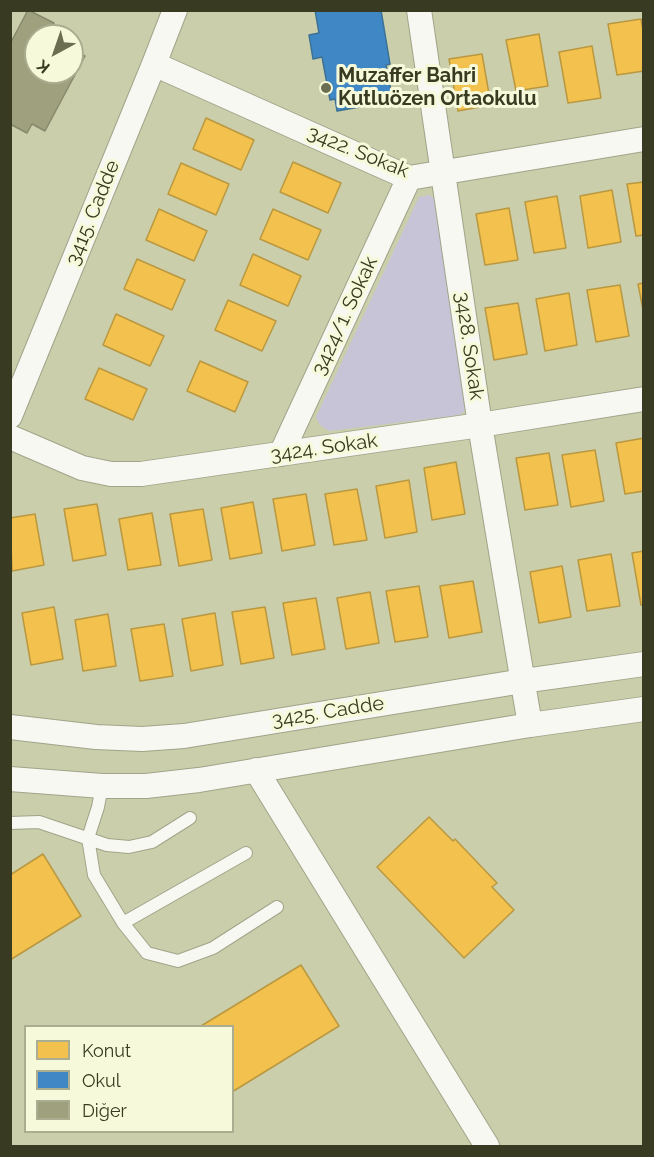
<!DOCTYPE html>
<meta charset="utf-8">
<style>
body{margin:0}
#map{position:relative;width:654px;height:1157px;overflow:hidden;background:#caceab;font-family:Raleway,sans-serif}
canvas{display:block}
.frame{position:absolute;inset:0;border:12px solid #383a21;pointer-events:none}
.legend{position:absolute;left:24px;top:1025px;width:210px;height:108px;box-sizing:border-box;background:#f7fada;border:2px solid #abad90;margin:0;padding:8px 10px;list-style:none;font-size:18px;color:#383a21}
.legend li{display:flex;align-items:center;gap:12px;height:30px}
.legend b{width:30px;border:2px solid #abad90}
.north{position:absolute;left:24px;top:24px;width:60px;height:60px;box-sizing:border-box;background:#f7fada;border:2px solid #abad90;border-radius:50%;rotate:220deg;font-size:16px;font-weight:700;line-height:24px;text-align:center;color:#383a21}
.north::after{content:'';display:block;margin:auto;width:21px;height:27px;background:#6b6e51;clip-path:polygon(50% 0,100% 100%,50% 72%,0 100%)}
</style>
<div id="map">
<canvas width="654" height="1157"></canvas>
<div class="frame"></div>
<ul class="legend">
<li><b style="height:16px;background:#f2c14e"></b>Konut</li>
<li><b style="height:16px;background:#3f88c5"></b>Okul</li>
<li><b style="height:16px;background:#9fa17e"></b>Diğer</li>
</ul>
<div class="north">K</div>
</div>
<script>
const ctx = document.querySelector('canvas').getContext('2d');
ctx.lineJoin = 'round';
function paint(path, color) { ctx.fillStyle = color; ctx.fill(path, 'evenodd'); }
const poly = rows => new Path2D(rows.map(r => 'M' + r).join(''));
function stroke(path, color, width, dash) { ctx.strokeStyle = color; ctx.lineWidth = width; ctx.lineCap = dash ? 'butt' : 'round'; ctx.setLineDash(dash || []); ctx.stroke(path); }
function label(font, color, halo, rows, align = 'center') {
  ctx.font = font + ' Raleway,sans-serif'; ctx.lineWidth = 6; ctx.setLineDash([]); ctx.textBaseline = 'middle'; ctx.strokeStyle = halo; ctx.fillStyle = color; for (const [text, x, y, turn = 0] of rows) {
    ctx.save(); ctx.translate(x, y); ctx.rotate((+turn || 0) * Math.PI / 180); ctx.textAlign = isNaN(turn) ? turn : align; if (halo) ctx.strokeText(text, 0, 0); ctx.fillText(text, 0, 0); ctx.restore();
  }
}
paint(poly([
 [429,195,436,199,468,407,460,415,329,431,320,425,316,417,419,197]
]), '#c8c4d8');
const homes = poly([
 [641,19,644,35,644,71,617,75,608,24,641,19],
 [539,34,548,86,516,91,506,40,539,34],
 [592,46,601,98,568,103,559,52,592,46],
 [482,54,491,105,458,111,449,59,482,54],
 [206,118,254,140,241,170,193,149,206,118],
 [293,162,341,183,328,213,280,192,293,162],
 [181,163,229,184,216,215,168,194,181,163],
 [644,182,644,235,636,236,627,184,644,182],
 [612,190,621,242,588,248,580,196,612,190],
 [557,196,566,248,534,253,525,202,557,196],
 [509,208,518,260,485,265,476,214,509,208],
 [159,209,207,231,194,261,146,240,159,209],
 [273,209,321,230,308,260,260,239,273,209],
 [253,254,301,276,288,306,240,285,253,254],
 [137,259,185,280,172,310,124,289,137,259],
 [644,283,644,315,638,284,644,283],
 [620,285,629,336,596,342,587,290,620,285],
 [569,293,577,345,545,351,536,299,569,293],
 [228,300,276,321,262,351,215,330,228,300],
 [518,303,527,354,494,360,485,308,518,303],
 [116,314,164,336,150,366,103,345,116,314],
 [200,361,248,382,235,412,187,391,200,361],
 [99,368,147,389,133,420,85,399,99,368],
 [644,438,644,491,625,494,616,443,644,438],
 [595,450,604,501,571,507,562,455,595,450],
 [549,453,558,505,525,510,516,458,549,453],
 [456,462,465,514,432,520,424,468,456,462],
 [409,480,417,532,385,538,376,486,409,480],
 [357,489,367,540,334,545,325,494,357,489],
 [306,494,315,545,282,551,273,499,306,494],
 [253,502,262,553,230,559,221,508,253,502],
 [97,504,106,555,73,561,64,509,97,504],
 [203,509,212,560,179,566,170,514,203,509],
 [152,513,161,565,128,570,119,519,152,513],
 [35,514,44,565,12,571,10,518,35,514],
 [644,551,644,605,641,605,632,553,644,551],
 [611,554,620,606,587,611,578,560,611,554],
 [562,566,571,617,539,623,530,572,562,566],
 [473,581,482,632,449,638,440,586,473,581],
 [419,586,428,637,395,642,386,591,419,586],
 [370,592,379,643,346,649,337,598,370,592],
 [316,598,325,649,292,655,283,603,316,598],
 [54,607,63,659,31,665,22,613,54,607],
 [265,607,274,658,241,664,232,612,265,607],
 [215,613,223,665,191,671,182,619,215,613],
 [108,614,116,666,83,671,75,620,108,614],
 [164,624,173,676,140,681,131,629,164,624],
 [429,817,453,841,455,839,497,883,492,887,514,910,464,958,377,867,429,817],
 [43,854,81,916,10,960,10,875,43,854],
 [301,965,339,1026,232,1092,232,1026,201,1026,301,965]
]);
paint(homes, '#f2c14e');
stroke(homes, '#ba9840', 1.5);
const schools = poly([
 [315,10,381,10,390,64,386,65,393,101,337,111,335,99,330,100,322,57,313,59,309,35,319,33,315,10]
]);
paint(schools, '#3f88c5');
stroke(schools, '#3d7194', 1.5);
const building = poly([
 [28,10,54,23,52,27,68,36,36,36,36,72,72,72,72,49,85,56,45,131,32,124,27,133,10,124,10,44,28,10]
]);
paint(building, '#9fa17e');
stroke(building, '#86896d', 1.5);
const service = poly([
 [102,786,98,807,88,838,94,875,123,923,147,953,178,961,213,948,277,907],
 [10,823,39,822,107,845,129,847,152,842,190,818],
 [123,923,246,853]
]);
const minor = poly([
 [419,10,480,425,530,725],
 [154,64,409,178,644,139],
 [10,416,154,64,175,10],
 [10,437,82,468,111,474,141,474,480,425,644,399],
 [281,454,409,178],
 [10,727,96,737,142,739,184,736,523,681,644,664],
 [256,770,487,1146],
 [10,779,102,786,146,786,199,780,530,725,644,709]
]);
stroke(service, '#a1a489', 14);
stroke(minor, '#a1a489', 26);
stroke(service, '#f7f8f2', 12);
stroke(minor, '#f7f8f2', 24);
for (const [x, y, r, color] of [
 [326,88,6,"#6b6e51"]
]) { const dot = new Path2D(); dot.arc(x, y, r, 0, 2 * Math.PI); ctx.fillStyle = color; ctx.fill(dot); stroke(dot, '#f7fada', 2); }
label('bold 20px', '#383a21', '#f7fada', [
 ["Muzaffer Bahri",338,76],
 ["Kutluözen Ortaokulu",338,99]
], 'left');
label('20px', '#383a21', '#f7fada', [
 ["3422. Sokak",358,152,22],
 ["3415. Cadde",93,213,-68],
 ["3424/1. Sokak",345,316,-65],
 ["3428. Sokak",469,346,82],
 ["3424. Sokak",324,448,-8],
 ["3425. Cadde",328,712,-9]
]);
</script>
